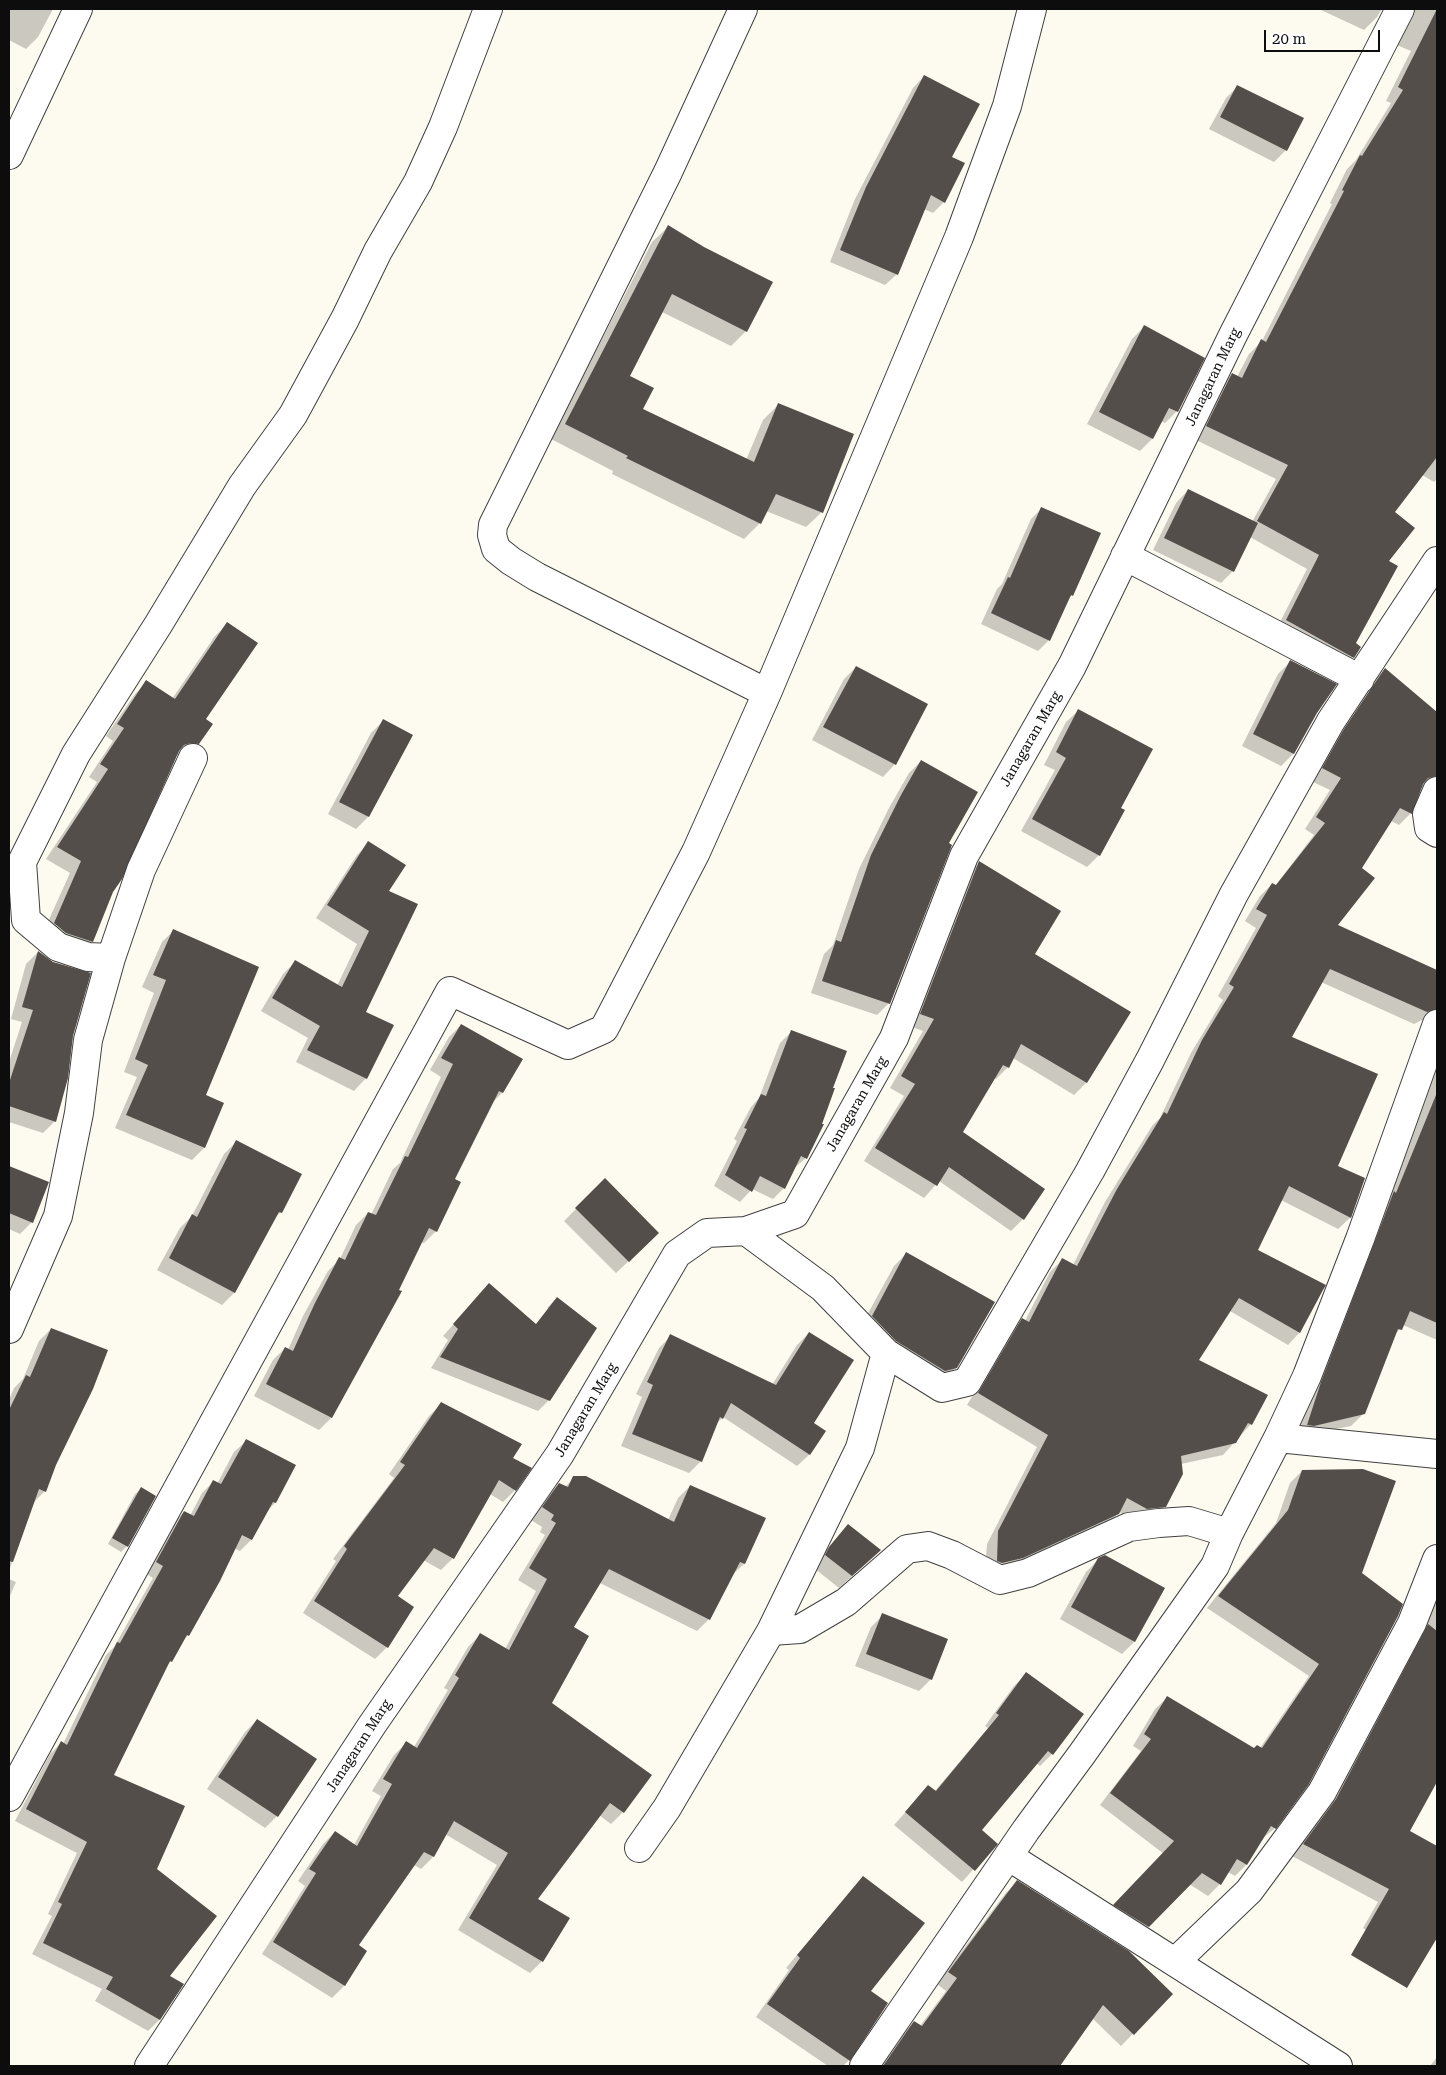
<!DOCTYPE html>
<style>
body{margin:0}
#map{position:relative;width:1446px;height:2075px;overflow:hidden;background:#fdfaef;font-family:"Roboto Serif",serif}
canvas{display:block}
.frame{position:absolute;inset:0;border:10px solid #0d0d0d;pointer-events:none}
.scale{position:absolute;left:1264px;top:30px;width:116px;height:22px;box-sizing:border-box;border:2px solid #0d0d0d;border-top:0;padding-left:6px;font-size:15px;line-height:18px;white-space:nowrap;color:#0d0d0d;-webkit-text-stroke:4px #fff;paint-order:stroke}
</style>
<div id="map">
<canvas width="1446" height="2075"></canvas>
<div class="frame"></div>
<div class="scale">20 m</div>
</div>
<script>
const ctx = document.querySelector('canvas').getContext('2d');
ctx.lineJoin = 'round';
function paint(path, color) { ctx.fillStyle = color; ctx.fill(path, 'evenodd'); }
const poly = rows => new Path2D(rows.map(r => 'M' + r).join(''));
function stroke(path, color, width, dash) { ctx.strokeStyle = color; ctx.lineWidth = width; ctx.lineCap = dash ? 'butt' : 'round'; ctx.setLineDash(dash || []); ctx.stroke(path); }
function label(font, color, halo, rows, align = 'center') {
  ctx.font = font + ' "Roboto Serif",serif'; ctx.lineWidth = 5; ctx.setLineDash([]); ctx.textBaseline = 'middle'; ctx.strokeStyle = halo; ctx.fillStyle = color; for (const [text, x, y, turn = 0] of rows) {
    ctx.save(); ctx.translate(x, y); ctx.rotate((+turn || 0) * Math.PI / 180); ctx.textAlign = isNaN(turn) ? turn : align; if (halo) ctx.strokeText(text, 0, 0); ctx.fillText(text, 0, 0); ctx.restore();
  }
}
paint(poly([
 [9,9,53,9,38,37,26,49,9,40],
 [1319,9,1382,9,1377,17,1364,30],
 [1395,9,1437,9,1437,150,1427,167,1437,173,1437,367,1420,398,1437,408,1437,479,1434,482,1422,475,1393,512,1387,562,1354,644,1353,657,1340,670,1274,634,1307,569,1250,537,1233,571,1221,583,1153,550,1176,503,1188,490,1252,522,1276,479,1194,439,1219,387,1232,374,1237,377,1249,354,1262,341,1332,204,1330,203,1347,169,1356,160,1391,103,1386,101,1411,51,1394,44],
 [924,76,950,157,944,202,933,213,924,209,897,274,885,285,830,262,855,199,913,88],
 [1238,86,1286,150,1274,162,1209,129,1226,98],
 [668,227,746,331,731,346,662,312,628,377,642,409,746,460,763,420,778,405,822,512,806,527,766,511,760,523,744,539,612,474,613,471,551,439,652,242],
 [1144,327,1177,411,1165,423,1161,421,1152,439,1140,451,1087,424,1132,339],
 [1042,508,1072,595,1068,600,1049,640,1038,651,981,624,997,589,1002,584,1031,519],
 [227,624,198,743,186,755,176,755,112,891,92,941,80,953,42,935,70,873,46,859,97,782,89,777,113,741,106,736,135,694,147,682,172,699,215,636],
 [1290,662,1316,713,1293,754,1281,766,1242,746,1278,674],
 [856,667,895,764,883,777,812,740,844,679],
 [1385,669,1437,714,1437,793,1431,788,1420,788,1411,813,1399,825,1391,821,1360,869,1336,926,1437,971,1437,1026,1430,1021,1422,1020,1414,1024,1321,982,1290,1038,1336,1166,1364,1179,1350,1218,1338,1229,1281,1200,1256,1250,1299,1333,1288,1345,1230,1311,1197,1361,1251,1424,1223,1455,1181,1464,1165,1506,1153,1518,1135,1520,1119,1512,1106,1526,989,1575,985,1573,987,1544,1037,1447,967,1405,1011,1332,1022,1320,1025,1321,1050,1272,1062,1260,1073,1265,1105,1202,1152,1126,1160,1118,1191,1053,1223,1000,1218,996,1256,928,1245,921,1260,896,1272,884,1275,886,1314,835,1305,829,1330,790,1311,781,1333,743,1373,681],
 [1079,710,1119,809,1099,855,1087,867,1021,831,1055,770,1044,765,1066,722],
 [383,721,411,736,368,817,356,829,328,814,371,733],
 [921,761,947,843,889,1003,877,1015,811,993,824,954,833,945,859,869,889,808,909,773],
 [369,843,388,891,365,1012,392,1026,366,1078,354,1091,296,1062,308,1038,261,1011,283,974,295,962,337,986,357,944,316,918,357,855],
 [979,863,1033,954,1129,1012,1086,1083,1074,1095,1013,1058,1008,1067,996,1079,994,1078,962,1132,1023,1219,1011,1231,939,1181,924,1198,864,1161,904,1096,890,1088,923,1031,909,1026,967,875],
 [174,930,205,1096,223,1103,204,1148,192,1160,115,1128,137,1077,124,1072,154,993,142,987,162,942],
 [38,952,72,1036,55,1121,43,1133,9,1122,9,1062,22,1022,11,1019,26,964],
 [461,1025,521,1060,502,1093,490,1105,453,1180,436,1231,424,1243,421,1242,398,1290,400,1292,331,1418,319,1430,254,1396,273,1360,285,1348,288,1350,303,1316,328,1271,340,1259,356,1225,368,1213,371,1215,393,1169,400,1163,441,1077,430,1070,449,1037],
 [791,1032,806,1158,793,1169,784,1188,773,1199,752,1189,740,1202,714,1186,737,1141,734,1139,751,1107,759,1098,780,1043],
 [1437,1051,1437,1340,1403,1325,1394,1336,1363,1414,1351,1426,1296,1437,1310,1395,1413,1135,1408,1133],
 [236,1142,281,1212,273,1219,234,1293,222,1305,157,1270,180,1228,192,1216,224,1154],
 [9,1168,47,1183,32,1222,20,1234,9,1229],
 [605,1180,646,1245,616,1273,564,1221],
 [906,1254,956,1368,943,1380,860,1328,894,1266],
 [479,1296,533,1329,550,1308,547,1308,557,1298,549,1400,538,1411,431,1368,448,1340,443,1336],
 [51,1329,55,1464,45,1491,33,1503,9,1571,9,1400,14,1388,23,1379,39,1341],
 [809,1333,812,1423,810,1454,797,1466,723,1417,716,1424,701,1461,689,1473,621,1446,642,1397,636,1394,659,1348,671,1336,772,1385,797,1345],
 [441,1404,511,1458,515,1490,503,1502,490,1494,453,1558,441,1570,423,1560,396,1596,387,1647,375,1659,303,1613,336,1561,333,1559,394,1478,389,1474,429,1416],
 [246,1441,294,1466,275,1503,268,1510,251,1540,240,1551,234,1548,188,1635,182,1641,171,1661,166,1667,112,1775,155,1870,168,1976,182,1984,159,2020,148,2031,95,2001,102,1989,32,1954,52,1916,48,1914,77,1853,15,1821,50,1754,61,1743,63,1744,106,1655,114,1647,153,1578,145,1573,172,1524,184,1512,190,1516,202,1493,213,1482,217,1484,234,1452],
 [1302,1471,1361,1573,1275,1828,1262,1839,1246,1865,1235,1876,1228,1872,1220,1884,1208,1896,1189,1884,1137,1938,1103,1917,1164,1854,1100,1805,1141,1751,1133,1746,1155,1709,1167,1698,1254,1749,1260,1748,1309,1676,1207,1608,1276,1523,1290,1483],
 [574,1478,668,1520,678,1498,690,1486,764,1519,744,1564,731,1576,709,1619,697,1631,600,1583,572,1628,551,1704,623,1812,611,1824,599,1815,536,1899,542,1961,530,1973,458,1930,497,1865,445,1834,433,1857,421,1869,414,1865,357,1946,366,1951,344,1986,332,1998,262,1954,305,1886,298,1881,323,1844,335,1832,354,1845,381,1796,372,1791,394,1755,406,1743,414,1747,448,1690,444,1688,468,1647,480,1635,505,1649,536,1591,518,1580,545,1535,540,1532,542,1527,531,1520,547,1496,559,1484,565,1487],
 [141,1489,127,1546,121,1552,108,1544,135,1494],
 [848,1525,880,1551,839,1588,814,1568,818,1560],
 [1099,1559,1163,1589,1134,1642,1122,1654,1060,1619,1086,1572],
 [9,1579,16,1582,9,1598],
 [1437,1585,1437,1779,1409,1831,1437,1847,1437,1935,1429,1950,1417,1962,1363,1928,1378,1902,1292,1856,1324,1813,1414,1644],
 [883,1615,931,1679,919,1691,855,1666,871,1627],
 [1026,1674,1052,1754,1040,1766,1036,1763,980,1830,996,1844,962,1882,894,1825,928,1787,934,1792,988,1728,985,1726,1014,1686],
 [257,1720,277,1816,265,1828,207,1789,245,1732],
 [863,1877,869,1991,887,2003,849,2060,843,2066,828,2066,756,2017,789,1970,786,1968],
 [1017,1882,1172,1994,1121,2046,1092,2018,1060,2066,880,2066,902,2034,914,2022,920,2026,946,1991,937,1984,1005,1894],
 [1437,2057,1437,2066,1430,2066]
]), '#0003');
paint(poly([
 [1437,9,1437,457,1395,512,1415,528,1389,561,1398,566,1356,643,1361,647,1354,658,1286,620,1319,555,1257,521,1288,465,1206,426,1232,373,1242,378,1261,339,1266,342,1344,191,1342,190,1360,155,1362,156,1403,90,1398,87],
 [924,75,980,104,952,157,965,163,945,203,931,195,898,275,840,250,866,187],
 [1237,85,1304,118,1287,151,1220,117],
 [668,225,704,247,773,282,747,332,672,294,630,376,654,388,643,409,754,462,778,403,854,434,823,513,776,494,761,524,626,458,628,456,565,424],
 [1144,325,1205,358,1178,412,1169,408,1153,439,1099,412],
 [1188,489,1258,523,1234,572,1164,538],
 [1041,507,1101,533,1073,596,1071,595,1050,641,991,613,1008,577,1010,578],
 [227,622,258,643,206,719,213,724,199,744,191,743,184,745,179,751,122,879,113,892,93,942,66,933,54,923,81,861,57,847,108,769,100,764,124,728,117,724,146,680,175,699],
 [1290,660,1337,684,1317,713,1294,754,1253,734],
 [856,666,928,704,896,765,823,727],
 [1385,668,1437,712,1437,776,1428,778,1423,784,1412,814,1400,808,1362,868,1375,878,1338,925,1437,970,1437,1009,1427,1012,1330,969,1292,1037,1378,1074,1338,1166,1365,1178,1351,1218,1289,1186,1258,1250,1326,1285,1323,1290,1300,1333,1239,1298,1199,1360,1268,1395,1252,1425,1248,1423,1236,1443,1181,1456,1183,1474,1166,1507,1147,1509,1127,1498,1119,1514,1023,1558,1002,1563,997,1561,998,1531,1048,1435,978,1393,1022,1318,1029,1322,1062,1258,1077,1266,1117,1189,1164,1112,1167,1114,1202,1040,1234,987,1229,984,1267,915,1256,909,1272,883,1276,885,1325,823,1316,817,1341,778,1322,768,1344,729],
 [1078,709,1153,749,1121,808,1125,810,1100,856,1032,819,1066,758,1056,752],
 [383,719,413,735,369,817,339,802],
 [921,760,978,792,949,843,952,845,890,1004,822,981,836,940,841,942,871,855,901,795],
 [368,841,406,865,389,891,418,904,366,1012,394,1025,367,1079,307,1050,320,1026,272,998,295,960,342,987,369,931,327,905],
 [979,861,1061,911,1035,954,1131,1012,1087,1083,1021,1044,1009,1068,1003,1065,963,1132,1045,1189,1024,1220,949,1167,937,1186,875,1148,915,1084,901,1076,934,1019,920,1014],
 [173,929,259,967,206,1095,224,1103,205,1148,126,1115,148,1065,135,1059,166,980,153,975],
 [38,951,53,962,91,973,73,1036,68,1078,56,1122,9,1106,9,1083,33,1010,22,1007],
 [461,1024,523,1059,503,1093,499,1091,455,1179,461,1182,437,1232,429,1228,399,1290,402,1291,332,1418,266,1384,285,1347,293,1351,315,1303,339,1257,345,1260,368,1212,376,1215,405,1156,408,1157,453,1064,441,1058],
 [791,1030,847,1051,833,1088,835,1088,822,1124,824,1124,807,1159,801,1156,785,1189,760,1176,752,1192,725,1175,747,1129,744,1128,761,1094,766,1096],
 [1436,1095,1437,1323,1410,1311,1402,1330,1398,1329,1365,1414,1314,1426,1307,1425,1321,1382,1394,1191,1396,1193],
 [236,1140,302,1174,282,1213,279,1212,235,1293,169,1258,192,1214,197,1217],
 [9,1166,49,1182,33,1223,9,1213],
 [605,1178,659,1233,629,1262,575,1208],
 [906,1252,995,1302,957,1368,945,1371,896,1341,872,1316],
 [489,1283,536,1324,557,1297,597,1328,550,1401,440,1357,458,1329,453,1324],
 [51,1328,108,1350,93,1389,56,1465,46,1492,39,1489,13,1562,9,1561,9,1410,26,1375,30,1377],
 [809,1332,854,1360,814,1423,826,1431,810,1455,731,1403,723,1419,720,1417,702,1462,632,1434,653,1385,647,1382,670,1334,776,1385],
 [441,1402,522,1444,513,1458,532,1468,516,1491,499,1480,454,1559,434,1548,398,1596,414,1607,388,1648,314,1601,347,1549,344,1546,405,1465,400,1462],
 [246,1439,296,1465,276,1503,273,1502,252,1540,242,1535,220,1581,189,1636,187,1635,172,1662,170,1661,114,1775,185,1806,157,1869,217,1916,170,1976,184,1984,160,2020,106,1989,113,1977,43,1943,62,1904,58,1902,87,1842,26,1809,61,1741,67,1745,117,1642,120,1643,163,1566,156,1562,184,1511,194,1516,213,1480,221,1484],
 [1363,1469,1396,1481,1362,1573,1403,1604,1398,1616,1309,1784,1276,1829,1271,1826,1247,1865,1237,1859,1221,1885,1202,1873,1149,1927,1113,1905,1174,1841,1110,1793,1151,1739,1144,1734,1167,1696,1254,1748,1257,1745,1262,1748,1319,1664,1218,1596,1288,1510,1302,1470],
 [573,1476,586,1476,674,1522,690,1485,766,1518,745,1564,740,1562,710,1620,609,1569,574,1627,589,1636,552,1703,652,1775,624,1813,610,1803,538,1899,570,1918,543,1962,469,1918,508,1853,454,1821,434,1857,424,1852,359,1945,367,1951,345,1986,273,1942,316,1873,309,1869,335,1831,357,1846,392,1784,383,1779,406,1741,417,1748,459,1678,455,1675,480,1633,509,1650,547,1579,529,1568,556,1523,551,1520,554,1515,542,1507,559,1483,568,1487],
 [141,1487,156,1496,128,1547,112,1538],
 [848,1524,881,1550,852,1576,825,1555,829,1547],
 [1105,1555,1165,1588,1135,1642,1071,1607,1098,1558],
 [882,1613,948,1639,932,1680,866,1654],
 [1428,1624,1437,1631,1437,1782,1410,1831,1437,1846,1437,1938,1407,1988,1351,1955,1389,1889,1303,1844,1336,1799],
 [1026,1672,1084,1714,1053,1755,1048,1751,982,1830,998,1844,975,1871,905,1812,928,1785,936,1791,999,1715,996,1713],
 [257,1719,317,1759,278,1817,218,1777],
 [863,1876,925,1923,871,1991,888,2003,850,2061,767,2004,800,1958,797,1955],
 [1017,1880,1129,1951,1173,1994,1134,2035,1103,2005,1060,2066,883,2066,914,2021,922,2026,957,1978,948,1972]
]), '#544e4b');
const street = poly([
 [743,9,668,172,493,525,492,535,496,549,511,561,537,577,767,693],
 [9,155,78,9],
 [1125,556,1360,679],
 [1437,791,1427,814,1429,828,1437,833],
 [111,958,88,957,58,947,26,920,22,862,76,754,158,625,242,486,293,415,345,319,378,251,418,182,443,127,488,9],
 [746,1231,823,1288,886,1353,942,1388,967,1382,1090,1171,1150,1060,1234,894,1331,721,1437,561],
 [9,1329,58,1216,79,1113,88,1040,111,958,141,870,193,758],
 [1278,1438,1307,1376,1360,1239,1437,1024],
 [771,1631,800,1629,846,1602,907,1549,928,1546,952,1555,1000,1580,1028,1573,1129,1527,1159,1523,1189,1521,1229,1533],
 [9,1797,450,991,568,1045,604,1029,696,852,767,693,959,237,1007,106,1032,9],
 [639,1848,667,1808,771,1631,860,1448,886,1353],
 [1008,1856,1338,2066],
 [1175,1962,1249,1891,1322,1792,1412,1623,1437,1559],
 [149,2066,372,1725,560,1454,677,1254,707,1233,746,1231,795,1214,894,1038,964,856,1072,666,1233,335,1400,9],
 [864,2066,1026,1830,1082,1754,1215,1566,1229,1533,1278,1438,1437,1454]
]);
stroke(street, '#404040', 30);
stroke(street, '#fff', 28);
label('14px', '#0d0d0d', '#fff', [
 ["Janagaran Marg",1213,377,-64],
 ["Janagaran Marg",1031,739,-60],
 ["Janagaran Marg",857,1104,-60],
 ["Janagaran Marg",586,1410,-59],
 ["Janagaran Marg",359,1746,-57]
]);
</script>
